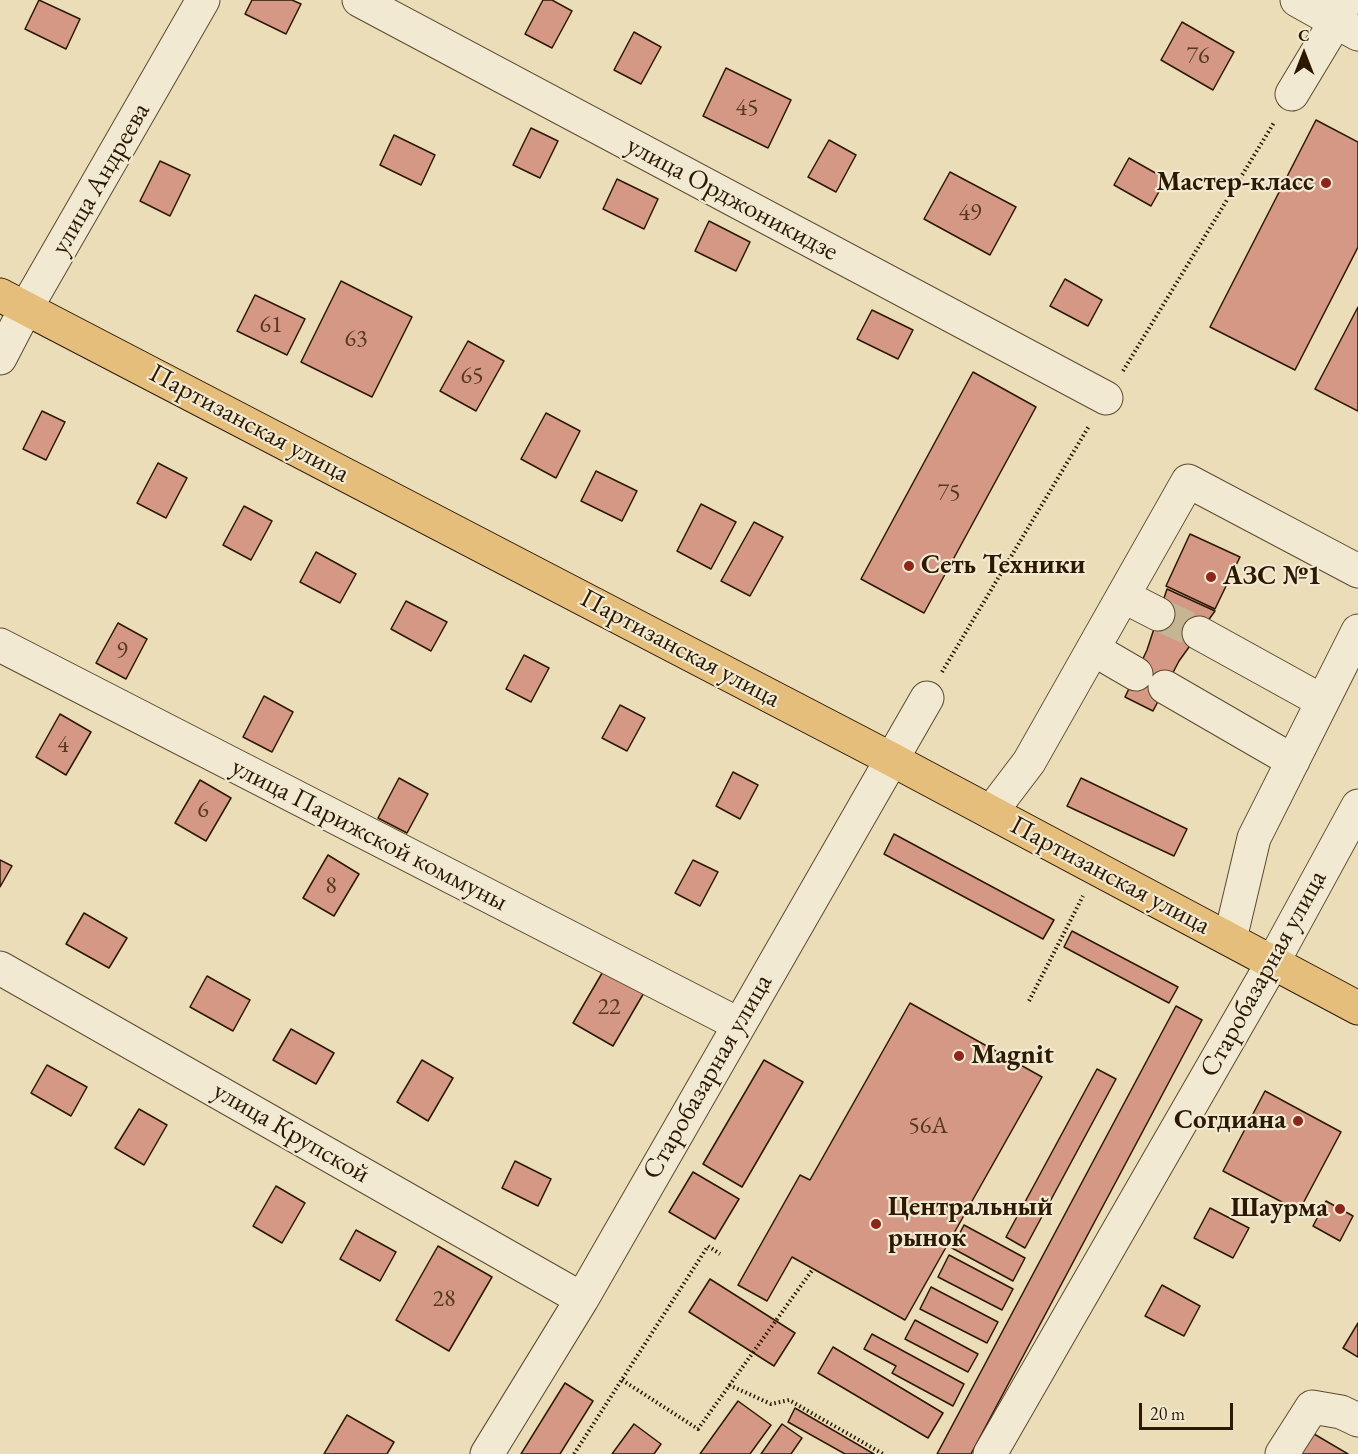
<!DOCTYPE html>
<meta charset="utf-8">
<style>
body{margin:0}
#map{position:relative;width:1358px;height:1454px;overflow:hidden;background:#eaddb8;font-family:"EB Garamond",serif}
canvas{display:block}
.north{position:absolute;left:1274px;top:24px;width:60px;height:60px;-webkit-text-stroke:4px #f1e9d1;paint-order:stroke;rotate:0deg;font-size:16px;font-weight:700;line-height:24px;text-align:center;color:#2c1900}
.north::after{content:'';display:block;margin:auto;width:21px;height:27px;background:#2c1900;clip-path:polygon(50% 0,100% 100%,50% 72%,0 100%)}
.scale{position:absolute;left:1139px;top:1403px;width:94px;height:27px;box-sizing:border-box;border:3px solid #2c1900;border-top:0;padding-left:8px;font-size:18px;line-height:21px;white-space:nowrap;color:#2c1900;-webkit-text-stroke:4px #f1e9d1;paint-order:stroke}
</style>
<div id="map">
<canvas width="1358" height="1454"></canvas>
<div class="north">С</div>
<div class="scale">20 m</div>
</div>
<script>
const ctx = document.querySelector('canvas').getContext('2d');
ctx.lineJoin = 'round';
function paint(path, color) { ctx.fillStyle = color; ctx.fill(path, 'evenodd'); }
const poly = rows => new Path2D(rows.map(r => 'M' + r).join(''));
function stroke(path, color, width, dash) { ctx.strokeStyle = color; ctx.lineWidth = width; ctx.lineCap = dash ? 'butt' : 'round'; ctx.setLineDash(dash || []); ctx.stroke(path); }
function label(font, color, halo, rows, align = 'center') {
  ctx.font = font + ' "EB Garamond",serif'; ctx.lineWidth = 4.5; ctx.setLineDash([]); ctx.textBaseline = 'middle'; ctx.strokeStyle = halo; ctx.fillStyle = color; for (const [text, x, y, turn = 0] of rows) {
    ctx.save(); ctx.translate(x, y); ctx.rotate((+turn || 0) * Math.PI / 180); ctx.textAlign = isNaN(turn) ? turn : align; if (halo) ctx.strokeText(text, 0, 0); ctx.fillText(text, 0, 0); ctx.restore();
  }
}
const building = poly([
 [39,0,80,19,66,49,25,29,39,0],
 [252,0,292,0,301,4,286,34,245,14,252,0],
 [543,0,552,0,572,11,552,48,525,34,543,0],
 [1182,22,1234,52,1213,90,1161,60,1182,22],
 [634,32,661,47,641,84,614,70,634,32],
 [726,68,791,100,768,148,703,116,726,68],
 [1316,120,1358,142,1358,247,1295,370,1210,327,1316,120],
 [531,128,558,141,540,178,513,165,531,128],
 [394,135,435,155,421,185,380,165,394,135],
 [829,140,856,155,836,192,808,177,829,140],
 [1129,158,1166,179,1151,206,1114,185,1129,158],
 [160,161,190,175,170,216,140,201,160,161],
 [950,172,1016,207,990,255,924,219,950,172],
 [617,179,658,199,644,229,603,209,617,179],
 [709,221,750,242,736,271,695,251,709,221],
 [1065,279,1102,300,1088,326,1050,306,1065,279],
 [341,281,412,317,372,397,301,362,341,281],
 [255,295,305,319,287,355,237,331,255,295],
 [1358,307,1358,411,1315,389,1358,307],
 [872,310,913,330,898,359,857,339,872,310],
 [468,341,504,361,476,411,440,391,468,341],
 [973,372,1036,407,924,613,861,579,973,372],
 [42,411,65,422,46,460,23,449,42,411],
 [546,413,580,431,556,478,521,459,546,413],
 [158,463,187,478,166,518,137,503,158,463],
 [596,471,637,491,622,521,581,501,596,471],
 [701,504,736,522,711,569,677,551,701,504],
 [244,506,272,521,251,560,223,545,244,506],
 [754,522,783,537,750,596,721,581,754,522],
 [1190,534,1240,557,1215,609,1166,586,1190,534],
 [316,552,356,574,340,603,300,582,316,552],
 [1167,589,1215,611,1179,661,1153,711,1125,697,1147,650,1167,589],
 [406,601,447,622,431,651,391,629,406,601],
 [118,623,147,639,126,679,96,663,118,623],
 [524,655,549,668,531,702,506,689,524,655],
 [264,696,293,712,272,752,243,737,264,696],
 [620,705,645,718,627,751,602,738,620,705],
 [60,714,91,732,66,775,36,757,60,714],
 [733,772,758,785,740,819,716,806,733,772],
 [399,778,428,794,407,833,378,818,399,778],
 [1081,778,1187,829,1174,856,1067,806,1081,778],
 [200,780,231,798,206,841,175,823,200,780],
 [894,834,1054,920,1043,939,884,854,894,834],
 [328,855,359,874,334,916,303,898,328,855],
 [0,860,12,866,0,887,0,860],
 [693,860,718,872,700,906,675,893,693,860],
 [84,913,127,938,109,968,66,944,84,913],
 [1072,931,1178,987,1169,1003,1064,947,1072,931],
 [605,968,645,991,613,1046,573,1023,605,968],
 [207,976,250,1000,233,1031,190,1007,207,976],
 [910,1003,1042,1077,905,1320,792,1257,767,1301,738,1285,800,1175,810,1180,910,1003],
 [1176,1006,1202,1020,971,1454,937,1454,1176,1006],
 [291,1029,334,1053,316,1084,273,1060,291,1029],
 [422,1060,453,1078,428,1121,397,1102,422,1060],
 [764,1060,803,1082,742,1187,703,1164,764,1060],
 [47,1065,87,1087,71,1116,31,1093,47,1065],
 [1097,1069,1116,1079,1025,1248,1006,1237,1097,1069],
 [1265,1091,1341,1132,1299,1211,1223,1171,1265,1091],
 [139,1109,167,1125,144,1165,115,1148,139,1109],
 [515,1161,551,1179,538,1206,502,1188,515,1161],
 [693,1172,739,1199,715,1239,669,1212,693,1172],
 [276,1186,305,1203,282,1243,253,1226,276,1186],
 [1326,1201,1353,1216,1340,1241,1313,1226,1326,1201],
 [1210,1208,1249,1228,1233,1258,1194,1238,1210,1208],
 [964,1225,1025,1258,1013,1281,952,1248,964,1225],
 [356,1230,396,1252,380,1281,340,1259,356,1230],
 [438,1246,492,1277,449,1351,396,1320,438,1246],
 [949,1255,1013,1289,1002,1310,938,1277,949,1255],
 [710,1279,795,1333,774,1366,689,1312,710,1279],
 [1162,1285,1200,1306,1184,1336,1145,1316,1162,1285],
 [931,1287,998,1322,987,1343,920,1309,931,1287],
 [915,1320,978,1354,968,1372,905,1339,915,1320],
 [1358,1323,1358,1357,1343,1348,1358,1323],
 [872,1334,964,1384,953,1406,892,1373,896,1366,864,1349,872,1334],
 [833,1347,943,1413,928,1438,818,1373,833,1347],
 [565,1383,593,1401,560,1454,521,1454,565,1383],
 [738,1401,771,1425,750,1454,700,1454,738,1401],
 [795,1408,874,1454,845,1454,788,1422,795,1408],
 [347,1415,394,1442,387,1454,324,1454,347,1415],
 [634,1424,661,1444,654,1454,612,1454,634,1424],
 [782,1424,802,1438,791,1454,761,1454,782,1424],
 [1309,1431,1348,1454,1295,1454,1309,1431]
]);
paint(building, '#d49884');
stroke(building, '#2c1900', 1.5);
stroke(poly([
 [1158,614,1199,633]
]), '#c4b693', 33, [33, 16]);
const minor = poly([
 [359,0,1106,398],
 [1297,0,1358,34],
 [1292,94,1336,21,1346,0],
 [0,358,26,308,203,0],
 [1123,596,1158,614],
 [1199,633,1322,701],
 [0,645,738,1024],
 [1093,649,1136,674],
 [1165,687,1293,761],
 [991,812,1029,762,1188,481,1358,571],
 [1230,939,1254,838,1358,631],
 [0,968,582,1299],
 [487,1454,582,1299,927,698],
 [990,1454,1273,962,1358,806],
 [1282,1454,1312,1407,1341,1412,1358,1420]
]);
const major = poly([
 [0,295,891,759,1358,1008]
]);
stroke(minor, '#5c4a2e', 35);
stroke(major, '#2c1900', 35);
stroke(poly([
 [1123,371,1275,121],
 [942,672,1089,426],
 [1029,1001,1083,896],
 [622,1380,698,1429,813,1269],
 [729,1385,771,1404,789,1400,883,1454],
 [574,1454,708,1246,720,1254]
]), '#2c1900', 4, [1.5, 3]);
stroke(minor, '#f1e9d1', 33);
stroke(major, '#e5be7c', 33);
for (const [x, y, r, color] of [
 [1326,183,6,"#8f2418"],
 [909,566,6,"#8f2418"],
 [1211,577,6,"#8f2418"],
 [959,1056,6,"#8f2418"],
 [1298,1121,6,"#8f2418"],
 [1340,1209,6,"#8f2418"],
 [876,1224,6,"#8f2418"]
]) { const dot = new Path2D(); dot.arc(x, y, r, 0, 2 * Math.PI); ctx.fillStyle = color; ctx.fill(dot); stroke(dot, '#f1e9d1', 2); }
label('24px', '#563921', null, [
 ["76",1198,56],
 ["45",747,108],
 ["49",970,213],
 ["61",271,325],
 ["63",356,339],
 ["65",472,376],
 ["75",949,493],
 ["9",122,651],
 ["4",63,745],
 ["6",203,810],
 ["8",331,886],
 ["22",609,1007],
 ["56А",928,1126],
 ["28",444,1299]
]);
label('27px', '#2c1900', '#f1e9d1', [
 ["улица Андреева",101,179,-60],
 ["улица Орджоникидзе",732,199,28],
 ["Партизанская улица",249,424,28],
 ["Партизанская улица",680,649,28],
 ["улица Парижской коммуны",369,835,27],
 ["Партизанская улица",1110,876,28],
 ["Старобазарная улица",1264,974,-61],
 ["Старобазарная улица",708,1077,-60],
 ["улица Крупской",291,1133,30]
]);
label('bold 27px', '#2c1900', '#f1e9d1', [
 ["Мастер-класс",1314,183,"right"],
 ["Сеть Техники",921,566],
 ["АЗС №1",1223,577],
 ["Magnit",971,1056],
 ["Согдиана",1286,1121,"right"],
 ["Центральный",888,1208],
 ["рынок",888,1239],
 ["Шаурма",1328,1209,"right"]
], 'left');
</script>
